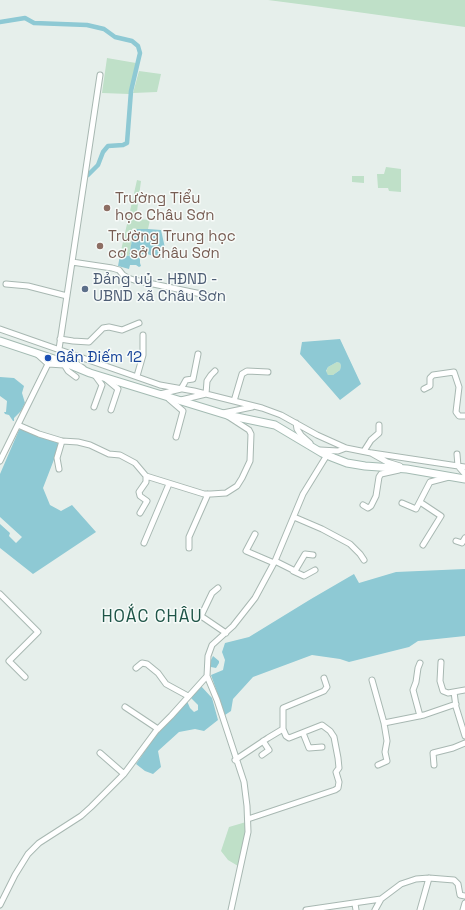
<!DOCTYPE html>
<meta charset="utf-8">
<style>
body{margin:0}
canvas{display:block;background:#e6efeb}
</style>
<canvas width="465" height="910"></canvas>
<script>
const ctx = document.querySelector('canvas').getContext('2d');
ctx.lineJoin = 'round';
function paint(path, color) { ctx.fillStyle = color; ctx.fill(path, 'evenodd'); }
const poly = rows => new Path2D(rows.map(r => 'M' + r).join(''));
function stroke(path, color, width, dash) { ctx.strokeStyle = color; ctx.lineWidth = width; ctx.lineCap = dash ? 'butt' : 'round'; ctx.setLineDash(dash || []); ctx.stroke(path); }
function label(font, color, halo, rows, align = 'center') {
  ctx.font = font + ' "Space Grotesk",sans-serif'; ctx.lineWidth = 3; ctx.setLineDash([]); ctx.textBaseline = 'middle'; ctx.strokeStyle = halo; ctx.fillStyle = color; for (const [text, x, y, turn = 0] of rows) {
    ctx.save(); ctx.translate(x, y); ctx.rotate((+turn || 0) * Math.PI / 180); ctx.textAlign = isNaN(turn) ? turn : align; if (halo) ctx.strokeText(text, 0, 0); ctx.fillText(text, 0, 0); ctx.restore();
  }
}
paint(poly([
 [268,0,465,0,465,27,314,6],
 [107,58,136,63,129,94,102,93],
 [139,71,161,74,157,92,133,93],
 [386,167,401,169,401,192,389,191,388,188,378,188,377,174,384,174],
 [352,176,364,176,364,183,352,182],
 [137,180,141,181,136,219,150,220,148,229,134,229,129,256,120,255],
 [337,362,340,363,341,366,340,370,333,375,328,375,326,372,328,367],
 [246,822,245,838,238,866,228,860,221,851,229,827]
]), '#bfe0c8');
paint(poly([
 [134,229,148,229,161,230,165,248,163,259,144,253,140,256,140,263,141,266,139,267,136,265,130,265,129,269,118,266,120,255,129,256],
 [340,339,361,384,340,400,300,354,302,342],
 [337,362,340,363,341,366,340,370,333,375,328,375,326,371,328,367],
 [0,377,14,378,24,386,22,393,25,403,21,411,14,418,14,421,13,421,9,415,5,414,4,412,6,412,7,401,0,396],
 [24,429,60,440,60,444,43,488,50,505,61,511,72,505,96,532,33,574,0,548,0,524,10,533,9,536,16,543,22,537,0,517,0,474,19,430],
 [465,569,465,636,418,641,409,647,349,662,340,659,312,655,253,677,233,699,231,711,225,715,211,675,223,670,225,660,222,652,225,643,249,637,311,599,354,574,359,583,396,572],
 [213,656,219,661,219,663,216,668,211,667,211,660],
 [201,686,212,698,218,720,204,731,195,729,179,732,158,751,161,767,153,774,145,771,136,764,158,732,187,701,190,708,194,712,198,710,198,705,190,697]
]), '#8ec9d4');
stroke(poly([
 [0,22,25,18,34,23,87,25,104,29,115,37,132,41,138,46,140,53,131,91,127,143,123,145,108,146,103,152,98,165,88,175]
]), '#8ec9d4', 4.5);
const minor = poly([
 [72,262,112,268,119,270,123,275,128,278,134,280,206,295],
 [6,284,28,286,67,296],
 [0,329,160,385,194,391,262,408,281,415,317,435,346,448,371,453,387,462,400,466],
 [60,339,73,341,89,342,103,328,109,327,122,330,139,323],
 [38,355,48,364,64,365],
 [63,363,68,371,76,377],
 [83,368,63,355,59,349,100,75],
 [94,374,102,385,94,407],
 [137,376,143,355,143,335],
 [106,379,118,389,111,410],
 [424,389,430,386,430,378,433,375,454,372,459,387,456,412,459,416,465,416],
 [160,394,181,389,186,380,193,379,198,354],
 [169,399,183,411,176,437],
 [181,400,206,394,207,381,211,375,215,371],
 [234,401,242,374,247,371,268,372],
 [223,413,252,407],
 [296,423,297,429,301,435,310,443],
 [18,425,39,434,62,441,78,442,90,445,109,454,120,455,135,463,146,476,204,494,211,494,226,493,237,486,242,478,250,461,251,434,249,430,229,417],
 [320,450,338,451,346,448],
 [364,451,371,440,379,433,379,425],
 [372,453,465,467],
 [457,454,458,466,465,474],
 [0,461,48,364],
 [59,469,57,458,62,441],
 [420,502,441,516,423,545],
 [402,503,416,509,430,482,449,477],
 [363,505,368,508,371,506,376,496,379,477,381,474,399,470],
 [140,513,147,501,140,496,139,492,146,482,146,476],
 [294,517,322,529,350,544,360,554,364,560],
 [255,534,246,551,274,563],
 [456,541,462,543,465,538],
 [144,543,169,484],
 [189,548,189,537,208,494],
 [275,561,295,571,305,554,313,555],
 [293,571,304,576,315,570],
 [218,588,212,593,201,616,226,633],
 [0,594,38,632,9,661,25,677],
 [441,662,440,681,443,691,448,693,465,690],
 [136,668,142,663,147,664,158,673,166,684,188,696],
 [372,680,384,723,387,741,385,752,387,761,378,765],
 [454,692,456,707,465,736],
 [125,707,158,729],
 [420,716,413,690,416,682,418,668,420,663],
 [384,723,424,715,456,704],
 [303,733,309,748,322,747],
 [100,753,124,774],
 [262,755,269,750,263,741],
 [235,760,268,738,283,729],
 [434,765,433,753,453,748,465,743],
 [248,819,335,790,338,788,339,782,336,772,339,768,338,758,334,737,330,731,322,725,289,738,286,736,283,729,283,708,324,691,327,687,324,678],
 [355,904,356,910],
 [0,905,15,875,28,854,39,843,81,816,91,807,124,774,156,731,171,716,207,676],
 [231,910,248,832,247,806,244,782,217,700,207,676,208,656,212,645,233,626,255,598,275,561,303,494,327,455],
 [306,910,381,899],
 [375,910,381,899,401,884,416,879,429,878,454,880,458,884,460,895,465,896],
 [420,910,429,878],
 [463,910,465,903]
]);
const secondary = poly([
 [0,341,63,362,90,373,227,415,275,425,322,453,334,458,347,463,365,466,407,469,465,479]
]);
stroke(minor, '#a8b8b2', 7);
stroke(secondary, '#a4bbb3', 9);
stroke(minor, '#fff', 5);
stroke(secondary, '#fff', 7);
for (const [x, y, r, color] of [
 [107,208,4,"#8d6e63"],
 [100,246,4,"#8d6e63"],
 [85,289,4,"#5c6f8a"],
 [48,358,4,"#1a4fb4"]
]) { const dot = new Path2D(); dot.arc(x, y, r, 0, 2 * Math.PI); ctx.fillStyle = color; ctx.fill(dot); stroke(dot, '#f7fbf9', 1.5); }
label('15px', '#785e54', '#f7fbf9', [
 ["Trường Tiểu",115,199],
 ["học Châu Sơn",115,216],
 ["Trường Trung học",108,237],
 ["cơ sở Châu Sơn",108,254]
], 'left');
label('15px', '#4e5e75', '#f7fbf9', [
 ["Đảng uỷ - HĐND -",93,280],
 ["UBND xã Châu Sơn",93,297]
], 'left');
label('15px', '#164399', '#f7fbf9', [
 ["Gần Điếm 12",56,358]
], 'left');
ctx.letterSpacing = '1px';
label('17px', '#1f5548', '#f7fbf9', [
 ["HOẮC CHÂU",152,617]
]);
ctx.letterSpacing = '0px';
</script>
